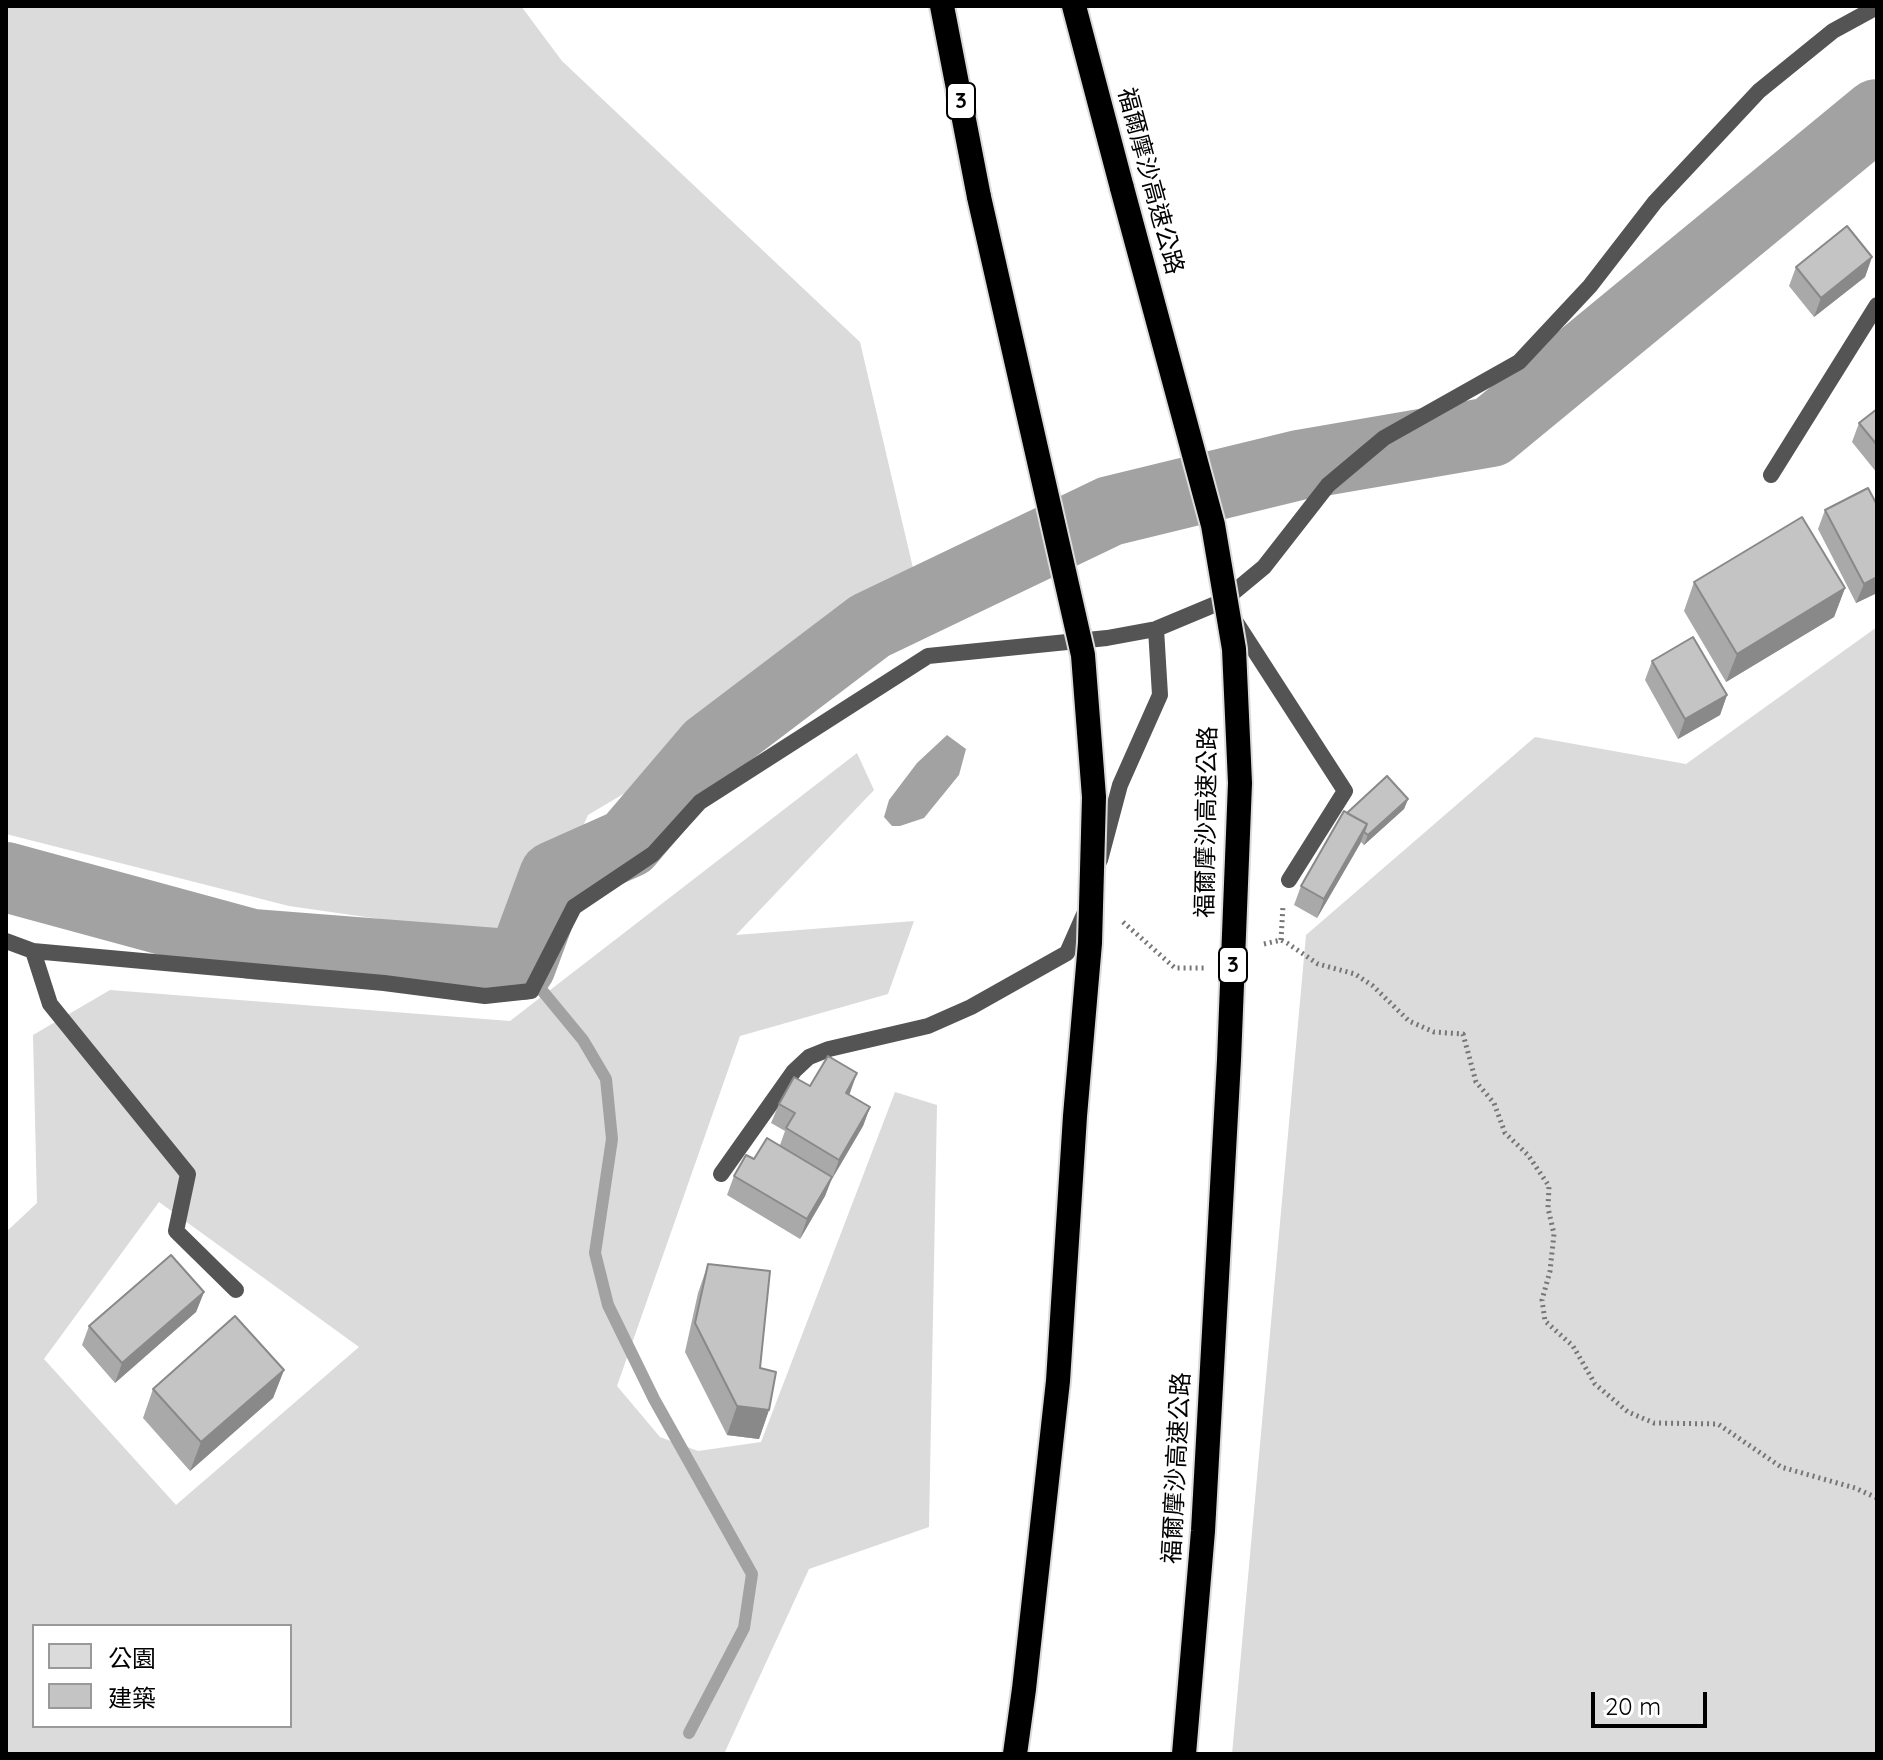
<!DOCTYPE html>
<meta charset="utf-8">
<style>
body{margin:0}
#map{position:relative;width:1883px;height:1760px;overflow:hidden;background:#fff;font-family:Quicksand,"Noto Sans TC",sans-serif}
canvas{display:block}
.frame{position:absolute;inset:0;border:8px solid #000;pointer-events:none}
.legend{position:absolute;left:32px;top:1624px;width:260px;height:104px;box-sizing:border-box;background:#fff;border:2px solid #999;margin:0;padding:10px 14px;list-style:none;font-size:24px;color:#000}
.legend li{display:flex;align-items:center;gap:16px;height:40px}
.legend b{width:40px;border:2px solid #999}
.scale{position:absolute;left:1591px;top:1692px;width:116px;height:36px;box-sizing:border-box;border:4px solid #000;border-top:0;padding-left:10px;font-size:24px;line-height:28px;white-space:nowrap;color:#000;-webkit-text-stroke:6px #fff;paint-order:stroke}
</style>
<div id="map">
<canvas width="1883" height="1760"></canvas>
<div class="frame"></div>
<ul class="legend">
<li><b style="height:22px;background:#dbdbdb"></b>公園</li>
<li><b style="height:22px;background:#c4c4c4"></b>建築</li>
</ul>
<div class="scale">20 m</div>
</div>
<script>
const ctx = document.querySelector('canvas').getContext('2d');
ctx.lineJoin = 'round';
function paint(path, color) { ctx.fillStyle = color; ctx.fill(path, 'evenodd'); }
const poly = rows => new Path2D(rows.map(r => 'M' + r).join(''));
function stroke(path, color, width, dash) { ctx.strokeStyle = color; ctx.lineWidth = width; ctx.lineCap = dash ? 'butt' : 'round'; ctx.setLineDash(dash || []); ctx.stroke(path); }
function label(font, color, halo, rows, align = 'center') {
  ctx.font = font + ' Quicksand,"Noto Sans TC",sans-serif'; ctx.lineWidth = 6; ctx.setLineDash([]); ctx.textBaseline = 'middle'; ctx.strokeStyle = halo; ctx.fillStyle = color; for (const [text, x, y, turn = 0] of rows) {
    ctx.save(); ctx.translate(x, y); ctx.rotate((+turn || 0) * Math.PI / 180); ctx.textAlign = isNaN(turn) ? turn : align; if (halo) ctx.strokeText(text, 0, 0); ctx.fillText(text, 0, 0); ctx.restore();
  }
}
paint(poly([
 [6,6,521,6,562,61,860,342,924,615,588,815,533,941,289,906,6,834],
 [1877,627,1877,1754,1232,1754,1306,935,1535,737,1686,764],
 [857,753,874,790,736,935,914,921,888,994,740,1036,617,1386,660,1437,698,1451,761,1442,895,1092,937,1105,929,1527,809,1569,724,1754,6,1754,6,1232,37,1203,33,1035,110,990,510,1021],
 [159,1202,359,1347,176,1505,44,1359],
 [34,1626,290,1626,290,1726,34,1726]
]), '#dbdbdb');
paint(poly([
 [947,735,966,749,959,775,924,818,900,826,892,826,884,817,889,800,917,763]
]), '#a2a2a2');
stroke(poly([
 [521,965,583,1040,606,1079,612,1139,595,1253,608,1305,654,1399,752,1574,744,1628,689,1733]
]), '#a2a2a2', 12);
stroke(poly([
 [6,877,252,944,521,965,554,876,628,843,709,748,870,626,1110,511,1299,465,1491,432,1877,114]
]), '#a2a2a2', 70);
const highway = poly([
 [942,6,979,197],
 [1074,6,1122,188]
]);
stroke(highway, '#dbdbdb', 28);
stroke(poly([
 [1123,922,1175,968,1204,968],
 [1281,940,1283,905],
 [1264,944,1281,940,1287,943,1318,964,1355,974,1373,986,1409,1021,1434,1032,1463,1034,1476,1082,1494,1103,1505,1133,1528,1155,1549,1186,1548,1208,1554,1234,1550,1271,1542,1300,1545,1321,1573,1346,1595,1384,1628,1412,1654,1423,1718,1424,1781,1467,1855,1488,1877,1498]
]), '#767676', 5, [2, 4]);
stroke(poly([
 [1771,475,1877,305],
 [1232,616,1345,791,1289,880],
 [1100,860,1120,785,1160,695,1156,629],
 [6,941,33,951,384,983,485,996,531,991,574,907,653,854,700,802,928,656,1107,638,1156,629,1223,601,1264,567,1328,485,1384,438,1519,362,1590,286,1655,202,1759,91,1833,31,1877,7],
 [33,951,50,1004,188,1174,176,1231,236,1290],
 [721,1174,794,1071,809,1057,829,1049,928,1026,971,1007,1067,953,1086,910]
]), '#545454', 16);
stroke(highway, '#000', 24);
const highwayBridge = poly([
 [1122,188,1213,525,1234,649,1240,783,1229,1060,1203,1531,1184,1754],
 [979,197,1083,655,1094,797,1090,943,1075,1116,1058,1381,1024,1689,1015,1754]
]);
stroke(highwayBridge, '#dbdbdb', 28, []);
stroke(highwayBridge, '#000', 24);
paint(poly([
 [1872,257,1865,277,1814,317,1789,286,1796,267],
 [1877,409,1877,473,1852,442,1859,423],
 [1877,505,1877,593,1856,603,1818,529,1825,510],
 [1694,582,1845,588,1834,617,1726,682,1684,611],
 [1652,661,1727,695,1720,715,1678,739,1645,680],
 [1408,799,1404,809,1364,845,1361,842,1317,918,1294,905,1301,886,1347,813],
 [810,1086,849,1094,870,1107,863,1126,832,1179,825,1196,800,1239,727,1195,734,1176,754,1159,780,1145,785,1131,771,1123,779,1104],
 [708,1264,760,1368,769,1410,759,1439,727,1435,685,1352,698,1293],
 [204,1292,196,1312,115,1383,82,1345,89,1326],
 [284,1370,273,1398,190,1471,143,1418,153,1389]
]), '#a9a9a9');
paint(poly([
 [1872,257,1865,277,1814,317,1821,298],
 [1877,577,1877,593,1856,603,1864,584],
 [1845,588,1834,617,1726,682,1737,654],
 [1727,695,1720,715,1678,739,1685,719],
 [1408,799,1404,809,1364,845,1368,835],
 [1367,824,1360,844,1317,918,1324,899],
 [857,1073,850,1093,839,1112,846,1093],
 [870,1107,863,1126,832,1179,839,1160],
 [832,1177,825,1196,800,1239,807,1219],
 [204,1292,196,1312,115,1383,122,1363],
 [284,1370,273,1398,190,1471,201,1442],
 [737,1406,769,1410,759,1439,727,1435]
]), '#898989');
const building = poly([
 [1847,226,1872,257,1821,298,1796,267,1847,226],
 [1877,409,1877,445,1859,423,1877,409],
 [1868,488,1877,505,1877,577,1864,584,1825,510,1868,488],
 [1802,517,1845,588,1737,654,1694,582,1802,517],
 [1693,637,1727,695,1685,719,1652,661,1693,637],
 [1387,776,1408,799,1368,835,1364,832,1367,824,1347,813,1387,776],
 [1344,811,1367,824,1324,899,1301,886,1344,811],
 [828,1056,857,1073,846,1093,870,1107,839,1160,786,1128,795,1113,779,1104,794,1077,810,1086,828,1056],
 [767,1138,832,1177,807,1219,734,1176,746,1155,754,1159,767,1138],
 [171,1255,204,1292,122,1363,89,1326,171,1255],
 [708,1264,770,1271,760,1368,776,1372,769,1410,737,1406,695,1323,708,1264],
 [235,1316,284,1370,201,1442,153,1389,235,1316]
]);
paint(building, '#c4c4c4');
stroke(building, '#898989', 2);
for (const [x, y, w] of [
 [961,101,28],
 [1233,965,28]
]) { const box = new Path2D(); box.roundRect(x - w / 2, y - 18, w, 36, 6); ctx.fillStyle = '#fff'; ctx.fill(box); stroke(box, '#000', 2); }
label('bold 22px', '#000', null, [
 ["3",961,101],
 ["3",1233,965]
]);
label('24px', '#000', '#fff', [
 ["福爾摩沙高速公路",1150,181,75],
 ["福爾摩沙高速公路",1207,822,-89],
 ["福爾摩沙高速公路",1177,1468,-87]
]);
</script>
